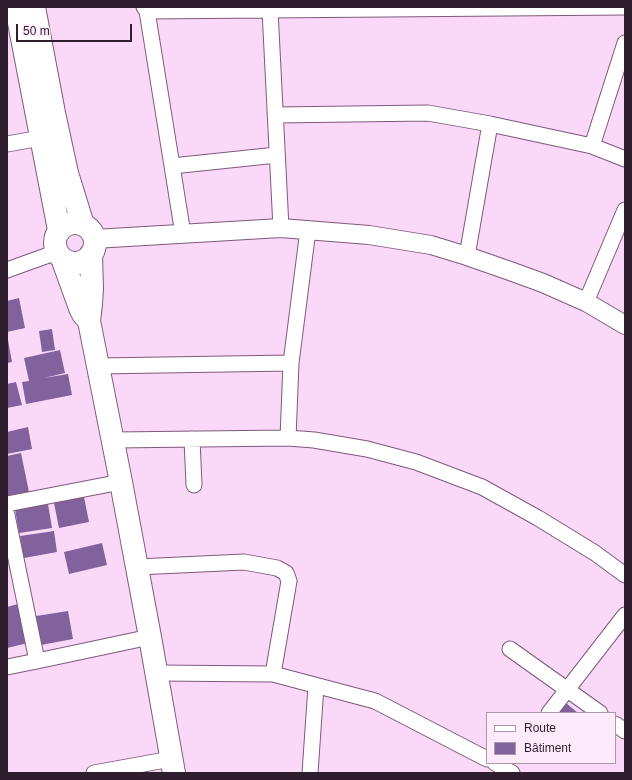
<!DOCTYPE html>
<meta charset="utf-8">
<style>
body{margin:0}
#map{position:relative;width:632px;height:780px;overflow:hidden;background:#fad8f8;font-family:Helvetica,sans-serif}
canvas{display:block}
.frame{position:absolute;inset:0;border:8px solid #2f1f2e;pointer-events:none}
.legend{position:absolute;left:486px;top:712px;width:130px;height:52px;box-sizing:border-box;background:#fdebfc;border:1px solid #ab99aa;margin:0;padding:5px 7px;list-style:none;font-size:12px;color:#2f1f2e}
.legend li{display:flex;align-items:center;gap:8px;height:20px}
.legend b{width:20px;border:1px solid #ab99aa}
.scale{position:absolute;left:16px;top:24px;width:116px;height:18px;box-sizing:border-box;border:2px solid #2f1f2e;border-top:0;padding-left:5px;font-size:12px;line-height:14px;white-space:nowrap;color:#2f1f2e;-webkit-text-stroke:3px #fdebfc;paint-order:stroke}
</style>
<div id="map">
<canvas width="632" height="780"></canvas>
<div class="frame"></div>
<ul class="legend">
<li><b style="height:5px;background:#fff"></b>Route</li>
<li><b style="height:11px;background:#82629d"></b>Bâtiment</li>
</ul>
<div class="scale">50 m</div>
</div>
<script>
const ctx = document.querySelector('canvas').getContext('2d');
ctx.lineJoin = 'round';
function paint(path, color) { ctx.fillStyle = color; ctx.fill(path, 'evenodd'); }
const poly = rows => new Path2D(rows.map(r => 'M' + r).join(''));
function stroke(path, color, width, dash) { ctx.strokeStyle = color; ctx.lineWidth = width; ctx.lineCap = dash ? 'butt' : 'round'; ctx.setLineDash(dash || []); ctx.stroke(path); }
paint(poly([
 [19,298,25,328,7,332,7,301],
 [52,329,55,350,42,352,39,331],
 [8,340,12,362,7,363,7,341],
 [60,350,65,373,44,378,68,374,72,395,26,404,22,382,29,381,24,358],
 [16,382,22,405,7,408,7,384],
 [28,427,32,449,7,454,7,432],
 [21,453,29,492,7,496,7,456],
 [84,497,89,522,59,528,54,503],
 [48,504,52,528,19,533,15,509],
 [54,531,57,552,24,558,20,536],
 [102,543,107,565,69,574,64,552],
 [18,604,28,643,7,648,7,607],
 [68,611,73,639,41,645,36,616],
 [566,703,578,713,557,713]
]), '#82629d');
const minor = poly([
 [144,7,147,11,183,234],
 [270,10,281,228],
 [147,11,625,7],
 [275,115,428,113,490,124,592,146,625,159],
 [7,144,41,138],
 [592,146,625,43],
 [172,166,277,155],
 [467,256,490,124],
 [7,270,57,252],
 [586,302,625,210],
 [98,366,291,363],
 [288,438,291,363,308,230],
 [192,439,194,485],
 [113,440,288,438,314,440,367,449,416,462,482,487,538,518,595,553,625,575],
 [7,504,121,482],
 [7,515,37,661],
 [137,567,244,562,277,568,286,573,289,581,273,674],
 [510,649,600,713],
 [7,667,37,661,150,637],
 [156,673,273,674,375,701,487,759],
 [549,713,625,615],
 [615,724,625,731],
 [495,763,512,773],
 [94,773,171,759],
 [310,773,316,686]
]);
const tertiary = poly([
 [94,239,281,228,369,235,431,245,467,256,510,271,543,283,586,302,625,325]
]);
const primary = poly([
 [16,7,59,230],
 [34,7,54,113,67,173,83,225],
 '55 243a20 20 0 1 1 40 0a20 20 0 1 1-40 0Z',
 [91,254,92,288,91,304,89,321,121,482,150,637,174,773],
 [62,258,80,308,83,314,89,321]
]);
stroke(minor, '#7f597d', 17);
stroke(tertiary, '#7f597d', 20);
stroke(primary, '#7f597d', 24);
stroke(minor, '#fff', 15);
stroke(tertiary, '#fff', 18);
stroke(primary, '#fff', 22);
</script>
